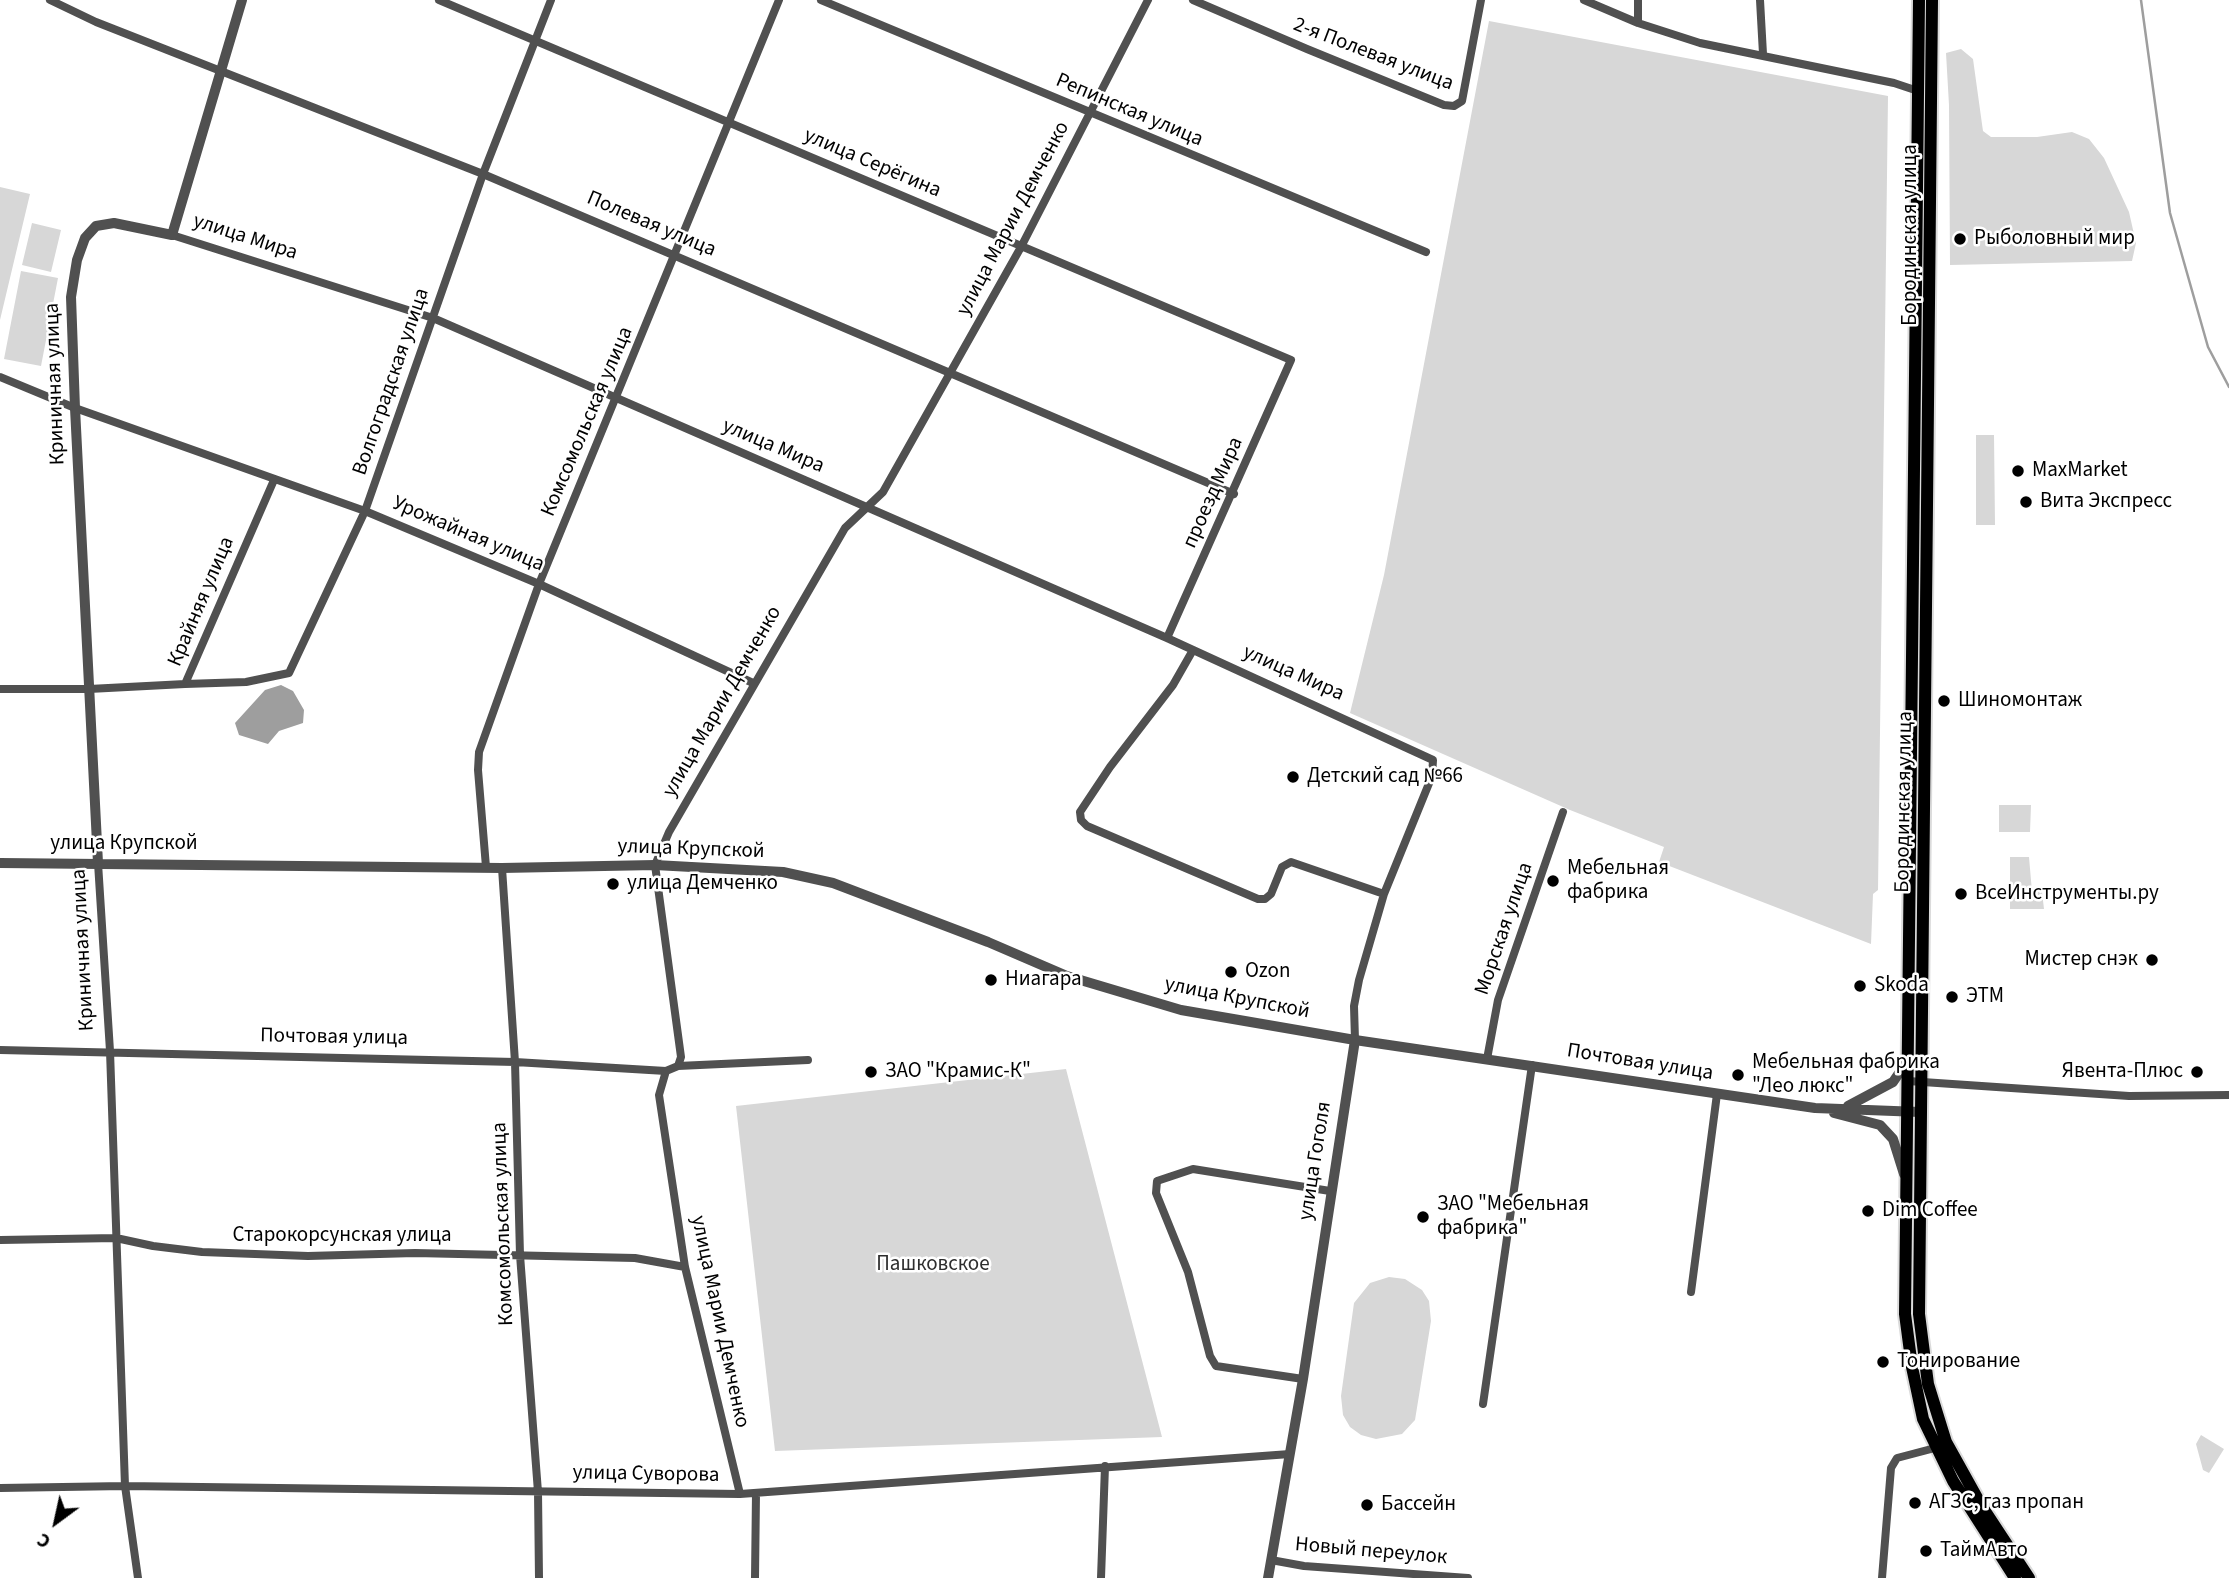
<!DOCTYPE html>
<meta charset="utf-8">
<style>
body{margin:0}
#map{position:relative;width:2229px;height:1578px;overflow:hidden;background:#fff;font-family:"Source Sans 3",sans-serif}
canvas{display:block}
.north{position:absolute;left:21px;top:1487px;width:70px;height:70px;-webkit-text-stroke:5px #fff;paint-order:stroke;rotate:213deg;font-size:19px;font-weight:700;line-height:28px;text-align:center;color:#000}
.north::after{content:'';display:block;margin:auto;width:24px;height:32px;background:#000;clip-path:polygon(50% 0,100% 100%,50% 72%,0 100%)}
</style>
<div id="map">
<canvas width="2229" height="1578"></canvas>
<div class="north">С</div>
</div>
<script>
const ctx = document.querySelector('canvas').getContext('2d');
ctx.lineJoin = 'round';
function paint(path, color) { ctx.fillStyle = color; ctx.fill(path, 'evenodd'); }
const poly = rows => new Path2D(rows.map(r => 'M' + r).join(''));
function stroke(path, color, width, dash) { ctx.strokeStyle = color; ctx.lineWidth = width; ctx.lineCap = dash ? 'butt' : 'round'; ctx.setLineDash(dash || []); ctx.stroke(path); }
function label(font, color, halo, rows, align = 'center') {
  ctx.font = font + ' "Source Sans 3",sans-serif'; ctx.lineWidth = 5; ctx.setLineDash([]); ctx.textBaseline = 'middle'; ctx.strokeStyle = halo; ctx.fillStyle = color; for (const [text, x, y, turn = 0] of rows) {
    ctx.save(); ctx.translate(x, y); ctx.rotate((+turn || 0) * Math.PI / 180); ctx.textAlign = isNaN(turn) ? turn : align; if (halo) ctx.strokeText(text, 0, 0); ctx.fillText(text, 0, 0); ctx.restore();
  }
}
paint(poly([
 [1489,21,1888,96,1878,890,1873,894,1871,944,1659,862,1664,847,1570,810,1350,713,1384,575],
 [1961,49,1973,59,1982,124,1983,131,1991,137,2037,137,2072,132,2089,139,2104,158,2129,212,2136,243,2132,261,1950,265,1949,105,1946,53],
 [0,187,30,194,0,320],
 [32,223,61,230,51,272,22,265],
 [21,271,58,278,41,366,4,359],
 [1976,435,1994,435,1995,525,1976,525],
 [1999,805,2031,805,2030,832,1999,832],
 [2010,857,2029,857,2032,892,2042,892,2044,909,2010,909],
 [1066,1069,1162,1437,775,1451,736,1106],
 [1389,1277,1405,1279,1422,1290,1429,1301,1431,1321,1415,1420,1402,1434,1376,1439,1361,1435,1350,1427,1343,1415,1341,1396,1354,1303,1370,1283],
 [2201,1435,2224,1449,2209,1473,2203,1470,2196,1444]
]), '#d7d7d7');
paint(poly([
 [281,685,293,691,304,710,303,723,279,731,268,744,239,735,235,723,265,690]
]), '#9e9e9e');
stroke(poly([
 [2141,0,2170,213,2208,347,2229,387]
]), '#9e9e9e', 2.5);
const primary = poly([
 [1919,0,1905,1314,1912,1367,1923,1419,1953,1481,2015,1578],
 [1932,0,1919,1314,1928,1384,1946,1442,1981,1505,2029,1578]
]);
stroke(primary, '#dbdbdb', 16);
stroke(poly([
 [50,0,96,22,483,174,1234,494],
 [439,0,1291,360,1167,638],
 [821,0,1426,252],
 [1193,0,1307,49,1444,105,1454,106,1462,101,1481,0],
 [1584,0,1638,23,1700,43,1894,83,1918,91],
 [1638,0,1638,23],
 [1760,0,1763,54],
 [172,235,433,318,1167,638,1433,760,1432,776,1384,894,1359,980,1354,1006,1355,1040],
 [0,377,75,408,365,511,539,584,753,683],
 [1193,650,1173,685,1110,767,1080,812,1081,820,1087,826,1258,899,1265,899,1271,894,1282,867,1291,862,1384,894],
 [185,684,246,682,289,673,365,511,483,174,551,0],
 [0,689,89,689,185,684,274,480],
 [98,863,110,1051,125,1486,138,1578],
 [486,867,478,770,479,752,539,584,779,0],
 [502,868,515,1062,520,1255,538,1492,539,1578],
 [0,1050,515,1062,666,1071],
 [1487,1059,1498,1000,1563,812],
 [678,1066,808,1060],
 [1908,1081,2129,1096,2229,1095],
 [0,1240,116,1238,153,1246,202,1252,308,1256,415,1253,635,1258,685,1267],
 [1691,1292,1717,1094],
 [1303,1379,1216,1366,1210,1356,1188,1272,1156,1193,1157,1181,1193,1169,1330,1191],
 [1483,1404,1532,1065],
 [0,1488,125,1486,740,1494,1290,1454],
 [740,1494,685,1267,659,1095,666,1071,678,1066,681,1057,655,865,669,832,845,528,883,492,1021,247,1148,0],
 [1271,1560,1304,1566,1468,1578],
 [755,1578,756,1493],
 [1101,1578,1105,1466],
 [1882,1578,1891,1468,1897,1458,1935,1448]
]), '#505050', 8);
stroke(poly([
 [0,863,502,868,655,865,783,872,833,883,988,942,1067,976,1181,1010,1355,1040,1815,1108,1920,1112],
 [98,863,75,408,71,297,77,260,85,238,96,226,114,223,172,235,242,0],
 [1848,1106,1893,1082,1908,1060],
 [1834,1113,1880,1125,1893,1139,1904,1174],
 [1268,1578,1303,1379,1355,1040]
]), '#505050', 10);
stroke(primary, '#000', 12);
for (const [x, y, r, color] of [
 [1960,239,7,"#000"],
 [2018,471,7,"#000"],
 [2026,502,7,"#000"],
 [1944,701,7,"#000"],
 [1293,777,7,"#000"],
 [1553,881,7,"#000"],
 [613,884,7,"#000"],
 [1961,894,7,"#000"],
 [2152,960,7,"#000"],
 [1231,972,7,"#000"],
 [991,980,7,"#000"],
 [1860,986,7,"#000"],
 [1952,997,7,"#000"],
 [871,1072,7,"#000"],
 [2197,1072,7,"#000"],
 [1738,1075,7,"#000"],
 [1868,1211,7,"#000"],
 [1423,1217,7,"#000"],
 [1883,1362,7,"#000"],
 [1915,1503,7,"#000"],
 [1367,1505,7,"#000"],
 [1926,1551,7,"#000"]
]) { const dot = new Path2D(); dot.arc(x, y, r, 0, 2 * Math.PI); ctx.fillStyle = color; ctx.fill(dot); stroke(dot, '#fff', 2.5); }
label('21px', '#000', '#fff', [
 ["2-я Полевая улица",1373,55,21],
 ["Репинская улица",1129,111,23],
 ["улица Серёгина",872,164,23],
 ["улица Марии Демченко",1014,219,-62],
 ["Полевая улица",651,225,23],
 ["Бородинская улица",1911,235,-90],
 ["улица Мира",245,238,18],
 ["Волгоградская улица",392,382,-71],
 ["Криничная улица",56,384,-92],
 ["Комсомольская улица",588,422,-67],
 ["улица Мира",773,447,23],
 ["проезд Мира",1214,493,-66],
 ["Урожайная улица",468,535,23],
 ["Крайняя улица",202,602,-67],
 ["улица Мира",1293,674,24],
 ["улица Марии Демченко",723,702,-60],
 ["Бородинская улица",1905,802,-89],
 ["улица Крупской",124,844],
 ["улица Крупской",691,850,2],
 ["Морская улица",1505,929,-71],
 ["Криничная улица",84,950,-93],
 ["улица Крупской",1237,999,11],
 ["Почтовая улица",334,1038,1],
 ["Почтовая улица",1640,1063,9],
 ["улица Гоголя",1316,1161,-81],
 ["Комсомольская улица",504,1224,-92],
 ["Старокорсунская улица",342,1236],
 ["улица Марии Демченко",719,1322,78],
 ["улица Суворова",646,1475,1],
 ["Новый переулок",1371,1552,5]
]);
label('21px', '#000', '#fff', [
 ["Рыболовный мир",1974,239],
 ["MaxMarket",2032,471],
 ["Вита Экспресс",2040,502],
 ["Шиномонтаж",1958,701],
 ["Детский сад №66",1307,777],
 ["Мебельная",1567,869],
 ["фабрика",1567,893],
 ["улица Демченко",627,884],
 ["ВсеИнструменты.ру",1975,894],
 ["Мистер снэк",2138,960,"right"],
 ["Ozon",1245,972],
 ["Ниагара",1005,980],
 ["Skoda",1874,986],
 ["ЭТМ",1966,997],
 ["Мебельная фабрика",1752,1063],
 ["\"Лео люкс\"",1752,1087],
 ["ЗАО \"Крамис-К\"",885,1072],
 ["Явента-Плюс",2183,1072,"right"],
 ["ЗАО \"Мебельная",1437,1205],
 ["фабрика\"",1437,1229],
 ["Dim Coffee",1882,1211],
 ["Тонирование",1897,1362],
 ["АГЗС, газ пропан",1929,1503],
 ["Бассейн",1381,1505],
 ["ТаймАвто",1940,1551]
], 'left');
label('21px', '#2e2e2e', '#fff', [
 ["Пашковское",933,1265]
]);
</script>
